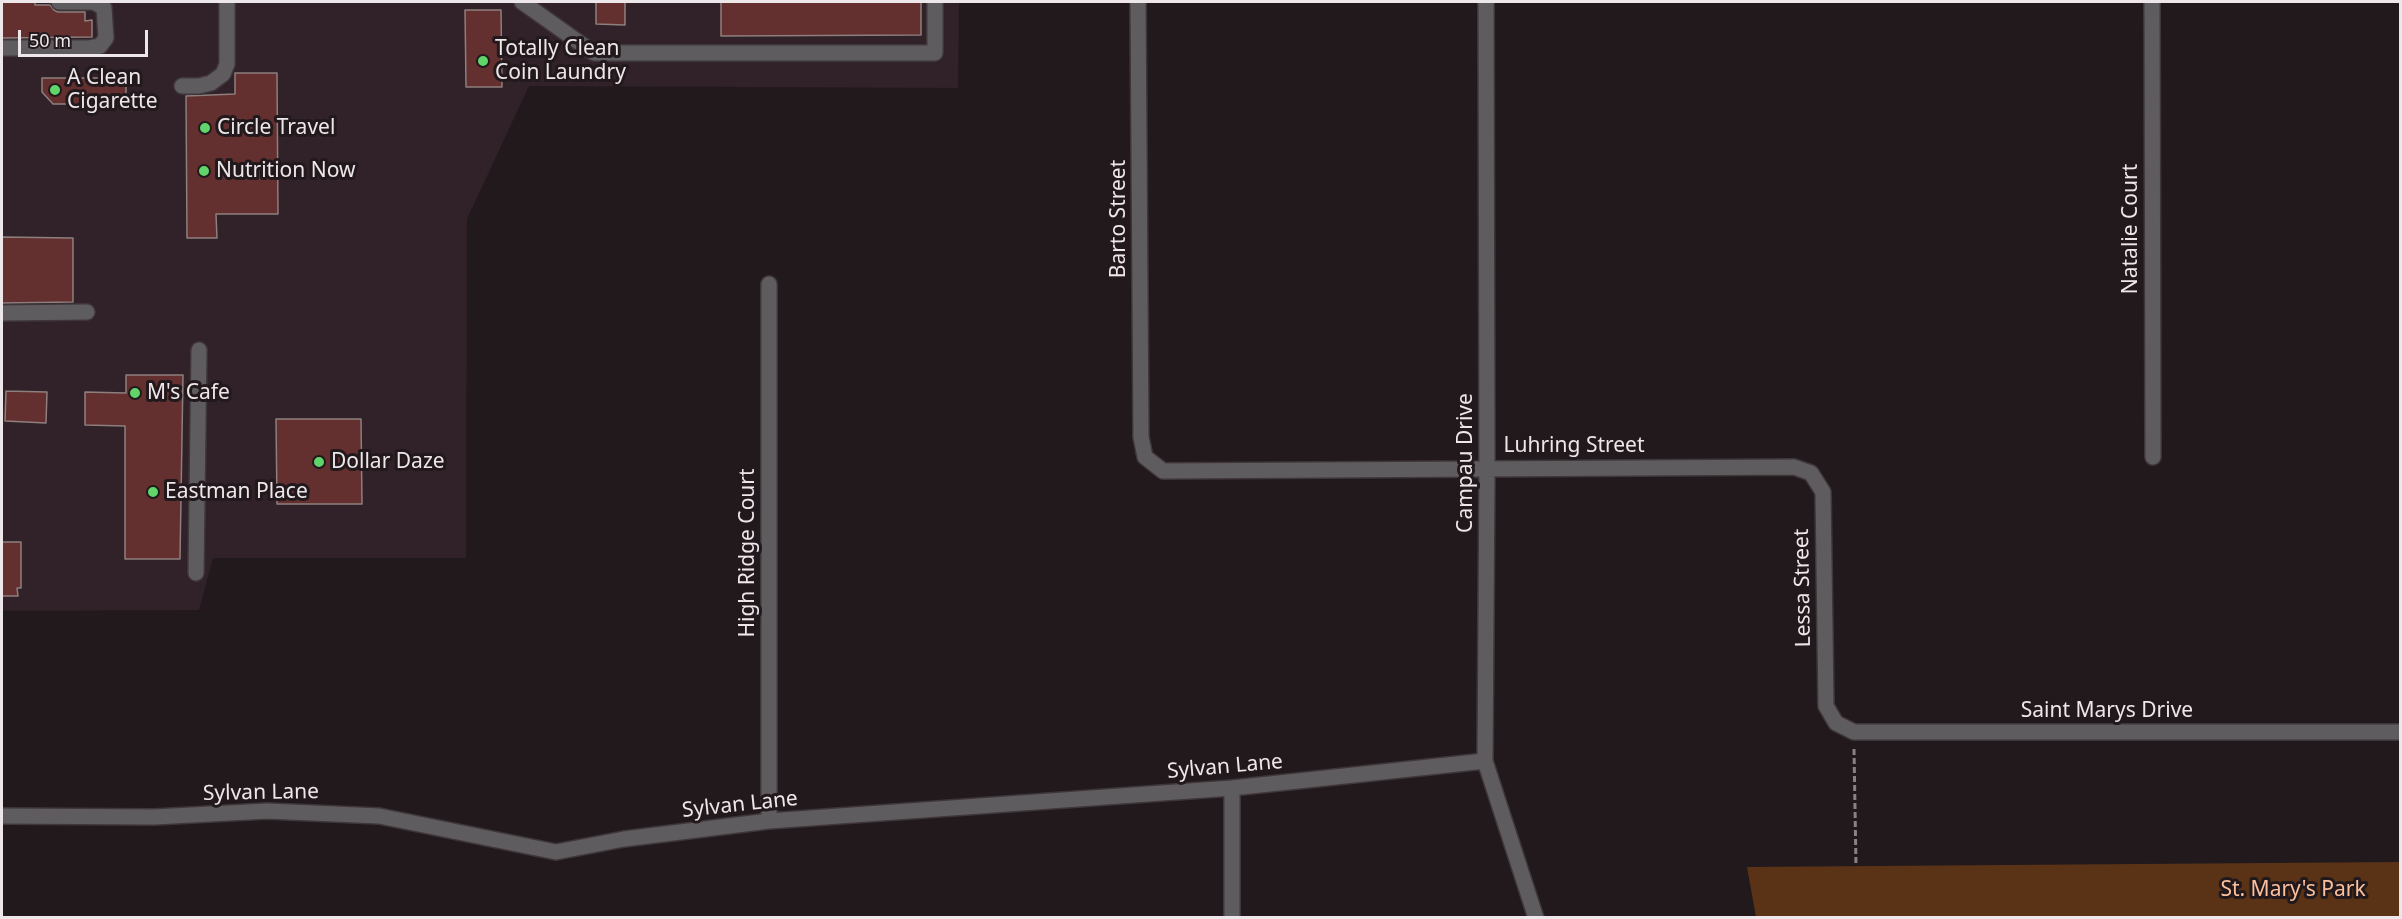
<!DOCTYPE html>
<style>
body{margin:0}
#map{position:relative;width:2402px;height:919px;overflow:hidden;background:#22191d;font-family:"Noto Sans",sans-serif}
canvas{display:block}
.frame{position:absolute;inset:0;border:3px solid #eee7ea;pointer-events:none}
.scale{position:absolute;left:18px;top:30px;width:130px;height:27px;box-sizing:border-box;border:3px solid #eee7ea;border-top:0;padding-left:8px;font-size:18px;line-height:21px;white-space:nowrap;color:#eee7ea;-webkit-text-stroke:4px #22191d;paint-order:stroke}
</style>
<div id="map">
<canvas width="2402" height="919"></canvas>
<div class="frame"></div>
<div class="scale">50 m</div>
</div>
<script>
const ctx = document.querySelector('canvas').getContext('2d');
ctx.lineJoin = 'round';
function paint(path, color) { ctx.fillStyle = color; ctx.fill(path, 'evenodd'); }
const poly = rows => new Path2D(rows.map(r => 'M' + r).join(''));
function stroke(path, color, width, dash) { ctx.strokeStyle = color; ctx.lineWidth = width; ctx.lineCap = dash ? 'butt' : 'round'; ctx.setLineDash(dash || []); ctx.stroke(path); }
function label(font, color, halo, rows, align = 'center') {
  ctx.font = font + ' "Noto Sans",sans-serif'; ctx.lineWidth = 6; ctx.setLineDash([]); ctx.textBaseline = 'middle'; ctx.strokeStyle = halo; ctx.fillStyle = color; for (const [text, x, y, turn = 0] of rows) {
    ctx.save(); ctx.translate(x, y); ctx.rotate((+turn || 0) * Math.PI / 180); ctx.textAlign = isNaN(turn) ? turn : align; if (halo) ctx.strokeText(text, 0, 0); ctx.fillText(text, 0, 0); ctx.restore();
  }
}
paint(poly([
 [2,2,959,2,958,88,529,86,467,219,466,558,213,558,199,610,2,611]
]), '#312128');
paint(poly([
 [2400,862,2400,918,1756,917,1747,867]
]), '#5a3317');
const building = poly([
 [2,2,35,2,35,5,50,5,54,10,58,12,85,12,85,21,92,20,92,37,2,38,2,2],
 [596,2,625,2,625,25,596,24,596,2],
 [721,2,921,2,921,35,721,36,721,2],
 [465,10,501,10,502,87,466,87,465,10],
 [235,73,277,73,278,214,216,214,217,238,187,238,186,96,235,94,235,73],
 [42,78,126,78,126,104,53,104,42,92,42,78],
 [2,237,73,238,73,302,2,303,2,237],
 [126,375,183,375,180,559,125,559,125,426,85,425,85,392,126,393,126,375],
 [6,391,47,392,46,423,5,421,6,391],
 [276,419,361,419,362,504,277,504,276,419],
 [2,542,21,542,21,588,17,588,18,596,2,596,2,542]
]);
paint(building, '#63302f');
stroke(building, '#8d7f7e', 1.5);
const minor = poly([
 [522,2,594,53,935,53,935,2],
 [1138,2,1141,437,1145,457,1163,471,1794,467,1811,473,1823,492,1826,706,1836,723,1854,732,2400,732],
 [1486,2,1487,468,1485,761,1536,918],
 [2152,2,2153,457],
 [2,48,89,48,100,46,106,38,104,8,94,2,59,2],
 [182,86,199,86,211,83,223,74,227,64,227,2],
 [769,284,769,821],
 [2,313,87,312],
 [196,573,199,350],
 [1232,788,1232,918],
 [2,816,154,817,267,811,379,816,556,852,624,839,769,821,1232,788,1485,761]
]);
stroke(minor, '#3f363a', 18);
stroke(poly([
 [1854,749,1856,866]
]), '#898184', 3, [6, 3]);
stroke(minor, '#5f5c60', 15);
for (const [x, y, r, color] of [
 [483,61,6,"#61d46a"],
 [55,90,6,"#61d46a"],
 [205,128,6,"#61d46a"],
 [204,171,6,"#61d46a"],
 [135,393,6,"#61d46a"],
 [319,462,6,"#61d46a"],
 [153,492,6,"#61d46a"]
]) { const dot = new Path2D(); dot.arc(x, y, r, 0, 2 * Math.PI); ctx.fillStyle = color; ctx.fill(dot); stroke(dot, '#22191d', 2); }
label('21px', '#eee7ea', '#22191d', [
 ["Totally Clean",495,49],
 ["Coin Laundry",495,73],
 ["A Clean",67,78],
 ["Cigarette",67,102],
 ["Circle Travel",217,128],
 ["Nutrition Now",216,171],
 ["M's Cafe",147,393],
 ["Dollar Daze",331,462],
 ["Eastman Place",165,492]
], 'left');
label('21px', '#eee7ea', '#22191d', [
 ["Barto Street",1119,219,-90],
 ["Natalie Court",2131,229,-90],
 ["Luhring Street",1574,446],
 ["Campau Drive",1466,463,-90],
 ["High Ridge Court",748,553,-90],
 ["Lessa Street",1803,588,-91],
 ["Saint Marys Drive",2107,711],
 ["Sylvan Lane",1225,767,-5],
 ["Sylvan Lane",261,793,-1],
 ["Sylvan Lane",740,805,-6]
]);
label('21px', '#fbc09c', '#22191d', [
 ["St. Mary's Park",2293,890]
]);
</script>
